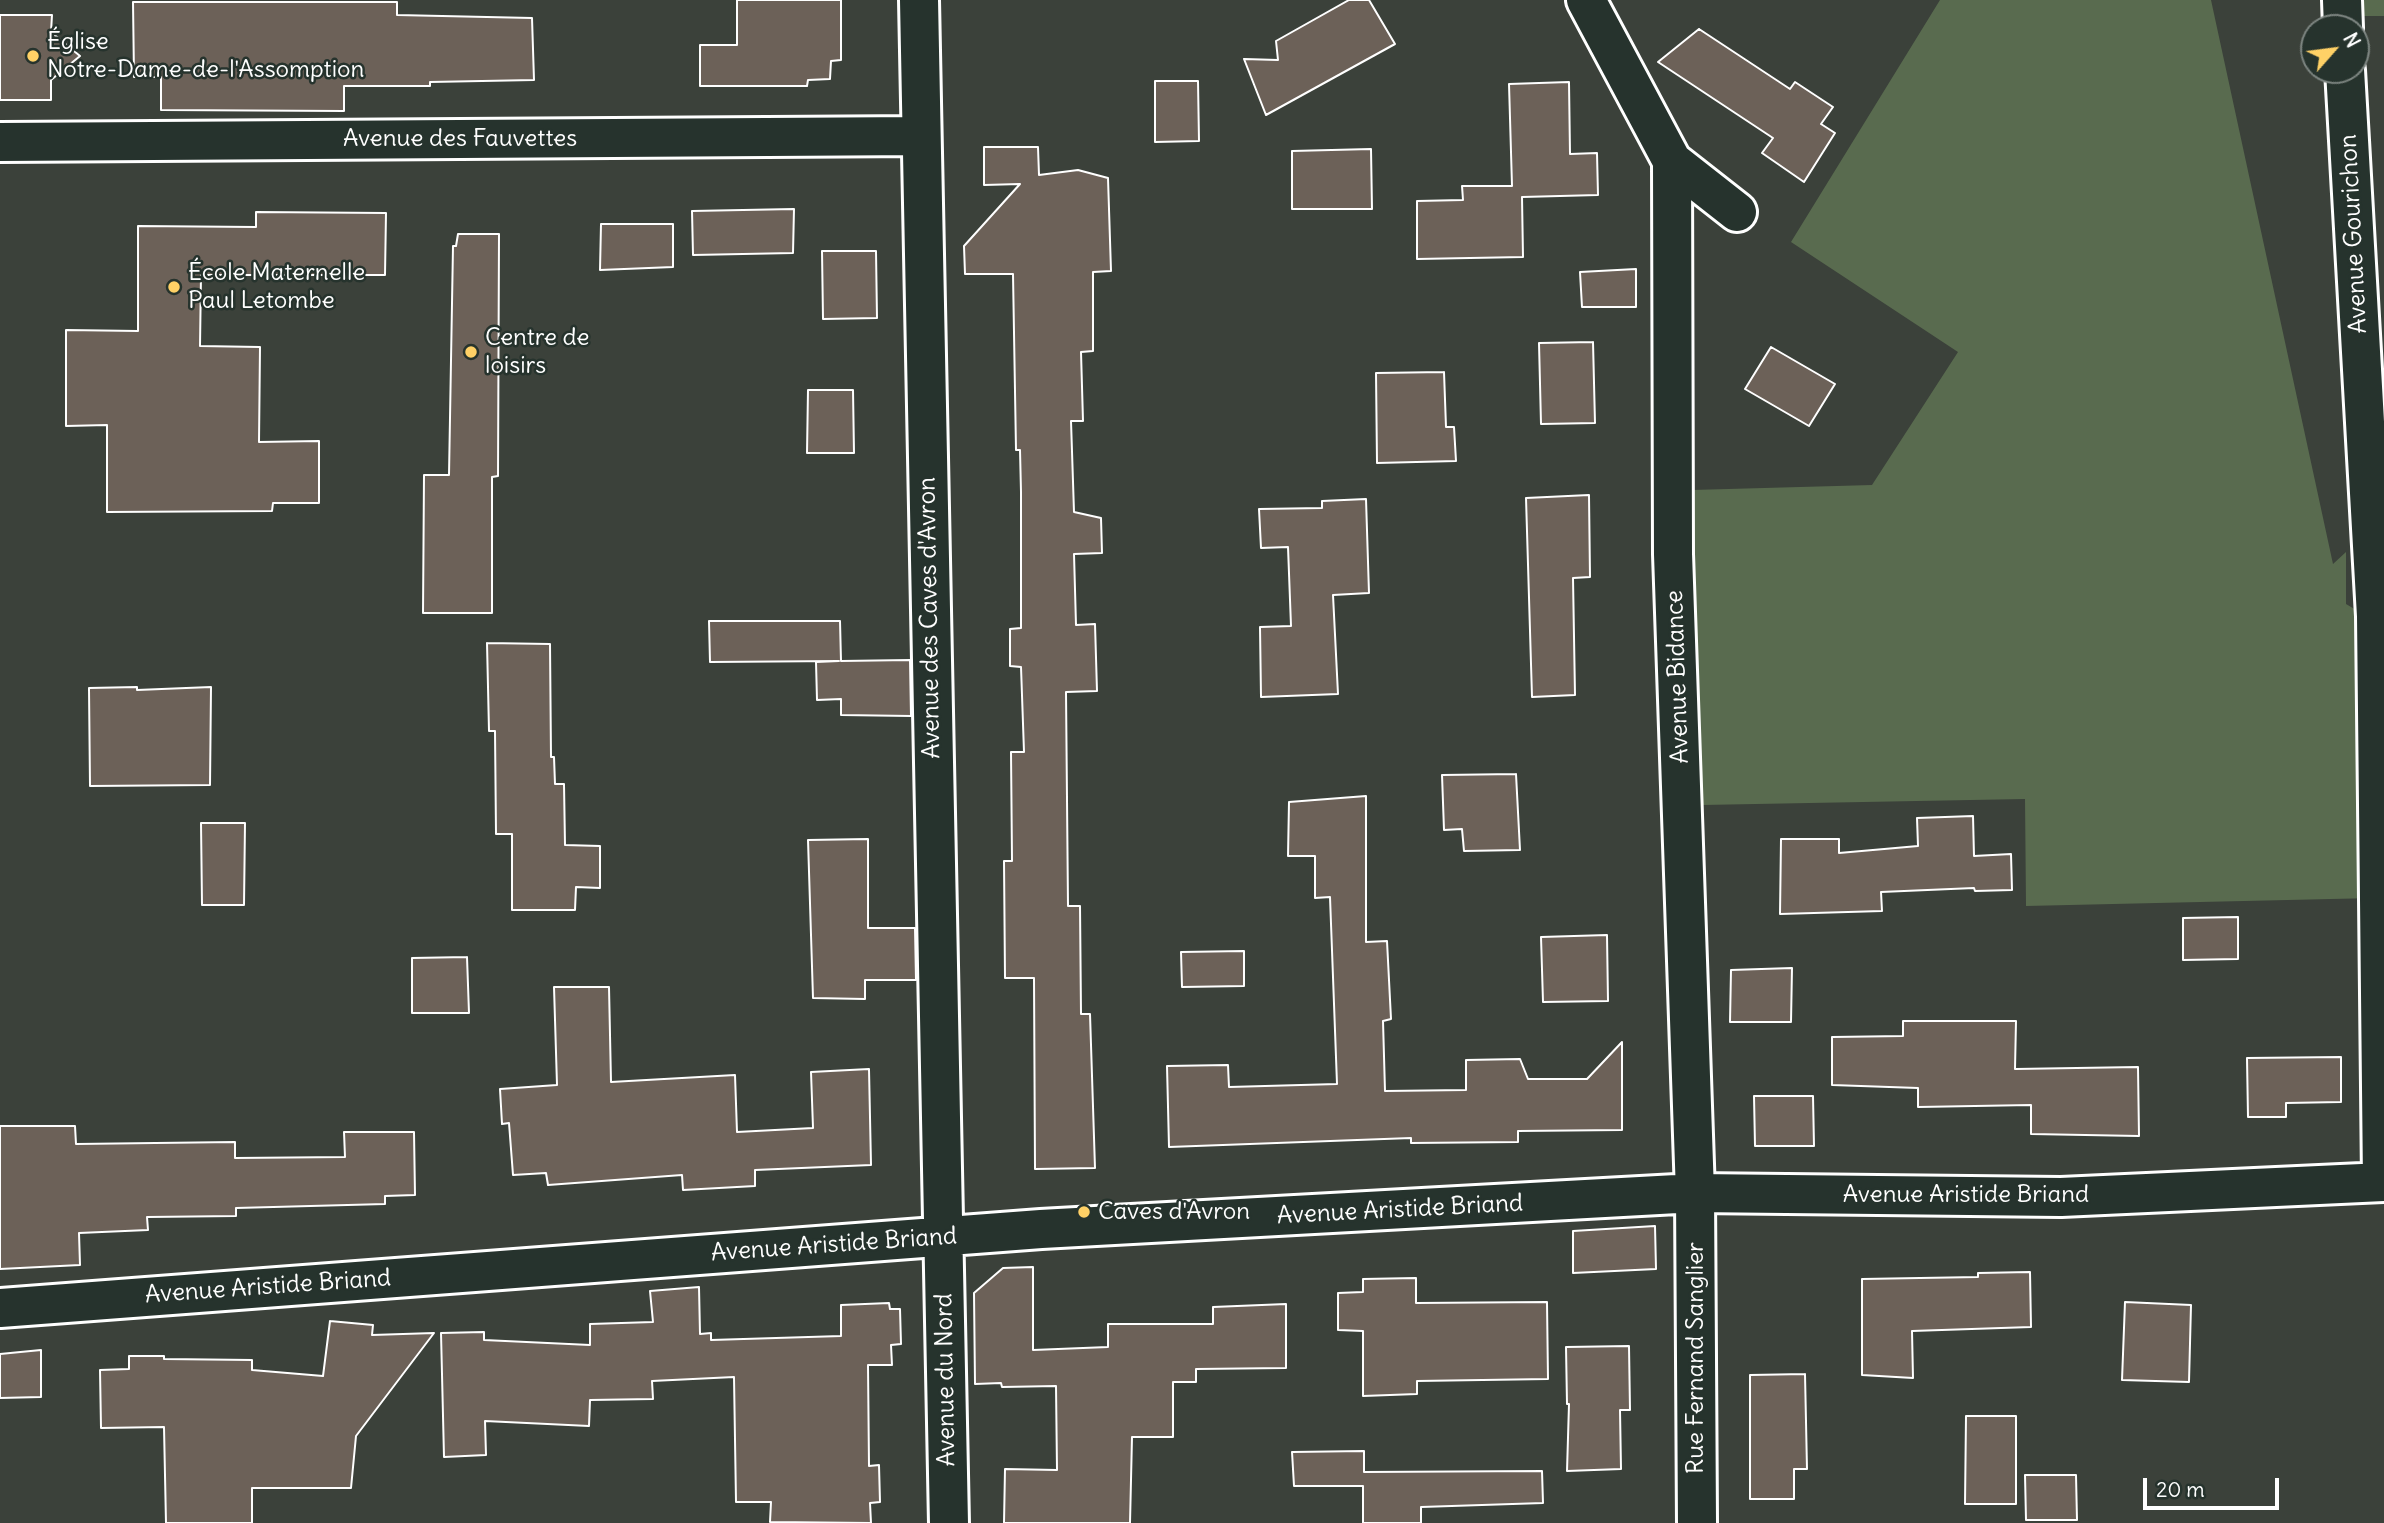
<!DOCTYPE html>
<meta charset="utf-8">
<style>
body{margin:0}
#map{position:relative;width:2384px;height:1523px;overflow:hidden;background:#3b413a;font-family:Delius,sans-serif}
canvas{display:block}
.north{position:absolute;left:2300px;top:14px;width:70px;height:70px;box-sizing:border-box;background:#26332d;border:2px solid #7d8581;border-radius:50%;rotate:62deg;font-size:19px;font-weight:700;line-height:28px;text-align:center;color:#fff}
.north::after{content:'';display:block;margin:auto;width:24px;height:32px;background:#ffd166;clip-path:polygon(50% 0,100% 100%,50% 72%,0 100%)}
.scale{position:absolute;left:2143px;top:1478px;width:136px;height:32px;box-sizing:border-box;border:4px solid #fff;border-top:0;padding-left:9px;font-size:21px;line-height:24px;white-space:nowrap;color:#fff;-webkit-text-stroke:5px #26332d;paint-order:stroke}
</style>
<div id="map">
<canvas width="2384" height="1523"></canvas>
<div class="north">N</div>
<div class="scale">20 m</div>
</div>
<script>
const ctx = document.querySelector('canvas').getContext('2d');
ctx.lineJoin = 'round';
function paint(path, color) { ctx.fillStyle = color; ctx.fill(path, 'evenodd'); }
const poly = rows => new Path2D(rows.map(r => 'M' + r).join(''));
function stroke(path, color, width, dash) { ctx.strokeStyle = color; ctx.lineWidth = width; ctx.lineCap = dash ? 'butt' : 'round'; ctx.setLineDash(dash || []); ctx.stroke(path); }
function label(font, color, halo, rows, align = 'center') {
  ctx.font = font + ' Delius,sans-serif'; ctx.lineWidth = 5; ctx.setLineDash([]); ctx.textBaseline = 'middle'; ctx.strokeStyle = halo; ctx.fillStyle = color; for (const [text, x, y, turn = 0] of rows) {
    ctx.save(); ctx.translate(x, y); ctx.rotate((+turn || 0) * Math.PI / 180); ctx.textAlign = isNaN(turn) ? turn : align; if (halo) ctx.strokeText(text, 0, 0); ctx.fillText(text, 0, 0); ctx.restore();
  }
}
paint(poly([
 [1940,0,2211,0,2333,564,2346,552,2346,604,2368,617,2375,898,2026,906,2025,799,1702,805,1692,490,1872,485,1958,352,1791,242],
 [2352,0,2384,0,2384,16,2354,16]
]), '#596b4f');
const building = poly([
 [737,0,841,0,841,60,831,61,830,79,808,80,807,86,700,86,700,45,737,45,737,0],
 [1349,0,1369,0,1395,44,1266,115,1244,59,1278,60,1276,41,1349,0],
 [133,2,397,2,397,15,532,18,534,80,430,82,430,86,344,86,344,111,161,110,161,77,134,77,133,2],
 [0,15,52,15,51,32,80,56,51,80,51,100,0,100,0,15],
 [1699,29,1790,89,1795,82,1833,107,1821,124,1835,133,1804,182,1762,153,1773,138,1658,62,1699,29],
 [1155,81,1198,81,1199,141,1155,142,1155,81],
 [1569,82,1570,154,1597,153,1598,195,1522,197,1523,257,1417,259,1417,201,1463,200,1462,186,1512,186,1509,84,1569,82],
 [984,147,1038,147,1039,175,1078,170,1108,178,1111,271,1093,272,1093,351,1081,352,1083,421,1071,421,1074,512,1101,518,1102,553,1074,554,1076,625,1095,624,1097,691,1066,692,1068,906,1080,906,1081,1014,1090,1014,1095,1168,1035,1169,1034,978,1005,978,1004,861,1012,861,1011,752,1024,752,1021,667,1010,666,1010,629,1021,628,1021,492,1020,450,1016,450,1013,274,965,274,964,246,1020,184,984,185,984,147],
 [1371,149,1372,209,1292,209,1292,151,1371,149],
 [794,209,793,253,693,255,692,211,794,209],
 [256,212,386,213,385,275,201,275,200,346,260,347,259,442,319,441,319,503,273,503,272,511,107,512,107,425,66,426,66,330,138,331,138,226,256,227,256,212],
 [601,224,673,224,673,267,600,270,601,224],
 [458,234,499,234,498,476,492,477,492,613,423,613,424,475,449,475,453,246,456,246,458,234],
 [822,251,876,251,877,318,823,319,822,251],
 [1636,269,1636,307,1582,307,1580,272,1636,269],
 [1593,342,1595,423,1541,424,1539,343,1593,342],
 [1771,347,1835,384,1809,426,1745,389,1771,347],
 [1444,372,1446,427,1454,427,1456,461,1377,463,1376,373,1444,372],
 [808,390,853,390,854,453,807,453,808,390],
 [1589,495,1590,577,1573,578,1575,695,1532,697,1526,498,1589,495],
 [1366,499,1369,593,1333,595,1338,694,1261,697,1260,627,1291,626,1288,547,1261,548,1259,509,1322,508,1322,501,1366,499],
 [709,621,840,621,841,661,910,660,911,716,841,715,841,699,817,700,816,662,839,661,710,662,709,621],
 [487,643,550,644,551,757,554,757,555,784,564,784,565,845,600,846,600,888,576,887,575,910,512,910,512,834,496,834,495,731,489,731,487,643],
 [137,687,137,690,211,687,210,785,90,786,89,688,137,687],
 [1516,774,1520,850,1464,851,1462,829,1444,830,1442,775,1516,774],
 [1366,796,1366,942,1387,941,1391,1019,1383,1021,1385,1091,1466,1090,1466,1060,1520,1059,1528,1079,1587,1079,1622,1042,1622,1130,1518,1131,1518,1142,1411,1143,1411,1138,1169,1147,1167,1066,1228,1065,1229,1087,1337,1084,1330,897,1315,898,1315,856,1288,856,1289,802,1366,796],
 [1973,816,1974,856,2011,854,2012,890,1975,891,1974,888,1881,892,1882,911,1780,914,1781,839,1839,839,1839,853,1918,846,1917,818,1973,816],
 [201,823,245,823,244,905,202,905,201,823],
 [868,839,868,928,915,928,916,980,865,980,865,999,813,998,808,840,868,839],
 [2238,917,2238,959,2183,960,2183,918,2238,917],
 [1607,935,1608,1001,1543,1002,1541,937,1607,935],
 [1244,951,1244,986,1182,987,1181,952,1244,951],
 [467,957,469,1013,412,1013,412,958,467,957],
 [1792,968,1791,1022,1730,1022,1731,970,1792,968],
 [554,987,609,987,611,1082,735,1075,737,1132,813,1128,811,1072,869,1069,871,1165,755,1170,755,1186,683,1190,682,1175,548,1185,546,1173,513,1175,509,1123,502,1124,500,1089,557,1085,554,987],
 [1903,1021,2016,1021,2015,1069,2138,1067,2139,1136,2031,1134,2031,1105,1918,1107,1918,1088,1832,1085,1832,1037,1903,1036,1903,1021],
 [2341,1057,2341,1102,2286,1103,2286,1117,2248,1117,2247,1058,2341,1057],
 [1754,1096,1813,1096,1814,1146,1755,1146,1754,1096],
 [0,1126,75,1126,76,1144,235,1142,235,1158,345,1157,344,1132,414,1132,415,1195,385,1196,385,1204,236,1208,236,1216,147,1217,148,1230,79,1233,80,1265,0,1269,0,1126],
 [1655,1226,1656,1269,1573,1273,1573,1231,1655,1226],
 [1033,1267,1033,1350,1108,1347,1108,1324,1213,1324,1213,1307,1286,1304,1286,1368,1196,1369,1196,1382,1173,1382,1173,1437,1132,1437,1130,1523,1004,1523,1005,1469,1057,1470,1056,1386,1002,1387,1001,1383,975,1384,974,1293,1003,1268,1033,1267],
 [2030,1272,2031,1327,1912,1331,1913,1378,1862,1375,1862,1279,1978,1277,1978,1273,2030,1272],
 [1416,1278,1416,1303,1547,1302,1548,1379,1417,1381,1417,1394,1363,1396,1363,1331,1338,1330,1338,1293,1363,1292,1363,1279,1416,1278],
 [699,1287,700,1334,711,1333,711,1340,841,1336,841,1305,889,1303,890,1309,900,1309,901,1344,891,1345,892,1365,868,1365,869,1466,879,1465,880,1502,870,1503,871,1523,770,1522,771,1502,736,1502,734,1377,652,1381,653,1399,590,1400,589,1426,485,1421,486,1455,444,1457,441,1333,484,1332,484,1340,590,1345,590,1324,653,1322,650,1291,699,1287],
 [2125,1302,2191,1305,2189,1382,2122,1380,2125,1302],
 [330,1321,373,1325,372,1335,434,1333,356,1436,351,1488,252,1488,252,1523,166,1523,164,1427,101,1428,100,1370,129,1369,129,1356,164,1356,164,1359,252,1360,252,1370,323,1376,330,1321],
 [1629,1346,1630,1410,1620,1410,1621,1469,1567,1471,1569,1404,1567,1404,1566,1347,1629,1346],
 [41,1350,41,1397,0,1398,0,1354,41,1350],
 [1805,1374,1807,1469,1794,1469,1794,1499,1750,1499,1750,1375,1805,1374],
 [1966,1416,2016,1416,2016,1504,1965,1504,1966,1416],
 [1364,1451,1364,1472,1542,1471,1543,1503,1421,1507,1421,1523,1363,1523,1363,1486,1294,1486,1292,1452,1364,1451],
 [2025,1475,2076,1475,2077,1520,2026,1520,2025,1475]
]);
paint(building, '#6c6158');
stroke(building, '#fff', 2);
const street = poly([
 [919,0,949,1523],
 [1586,0,1672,161,1737,212],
 [2342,0,2343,28],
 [2345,70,2376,616,2382,1181],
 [0,142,920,136],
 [1672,161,1673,554,1695,1193,1697,1523],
 [0,1308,1041,1229,1695,1193,2061,1197,2384,1182]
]);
stroke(street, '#fff', 44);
stroke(street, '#26332d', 38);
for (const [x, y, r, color] of [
 [33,56,7,"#ffd166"],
 [174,287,7,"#ffd166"],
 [471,352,7,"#ffd166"],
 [1084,1212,7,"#ffd166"]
]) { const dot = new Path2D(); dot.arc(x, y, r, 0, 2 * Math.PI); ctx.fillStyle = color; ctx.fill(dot); stroke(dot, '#26332d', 2.5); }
label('24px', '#fff', '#26332d', [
 ["Église",47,42],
 ["Notre-Dame-de-l'Assomption",47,70],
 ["École Maternelle",188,273],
 ["Paul Letombe",188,301],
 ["Centre de",485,338],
 ["loisirs",485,366],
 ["Caves d'Avron",1098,1212]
], 'left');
label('24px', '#fff', '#26332d', [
 ["Avenue des Fauvettes",460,139],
 ["Avenue Gourichon",2354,234,-93],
 ["Avenue des Caves d'Avron",930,618,-91],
 ["Avenue Bidance",1678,677,-92],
 ["Avenue Aristide Briand",1966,1195],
 ["Avenue Aristide Briand",1400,1210,-3],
 ["Avenue Aristide Briand",834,1245,-4],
 ["Avenue Aristide Briand",268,1287,-4],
 ["Rue Fernand Sanglier",1696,1358,-90],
 ["Avenue du Nord",946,1380,-91]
]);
</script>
